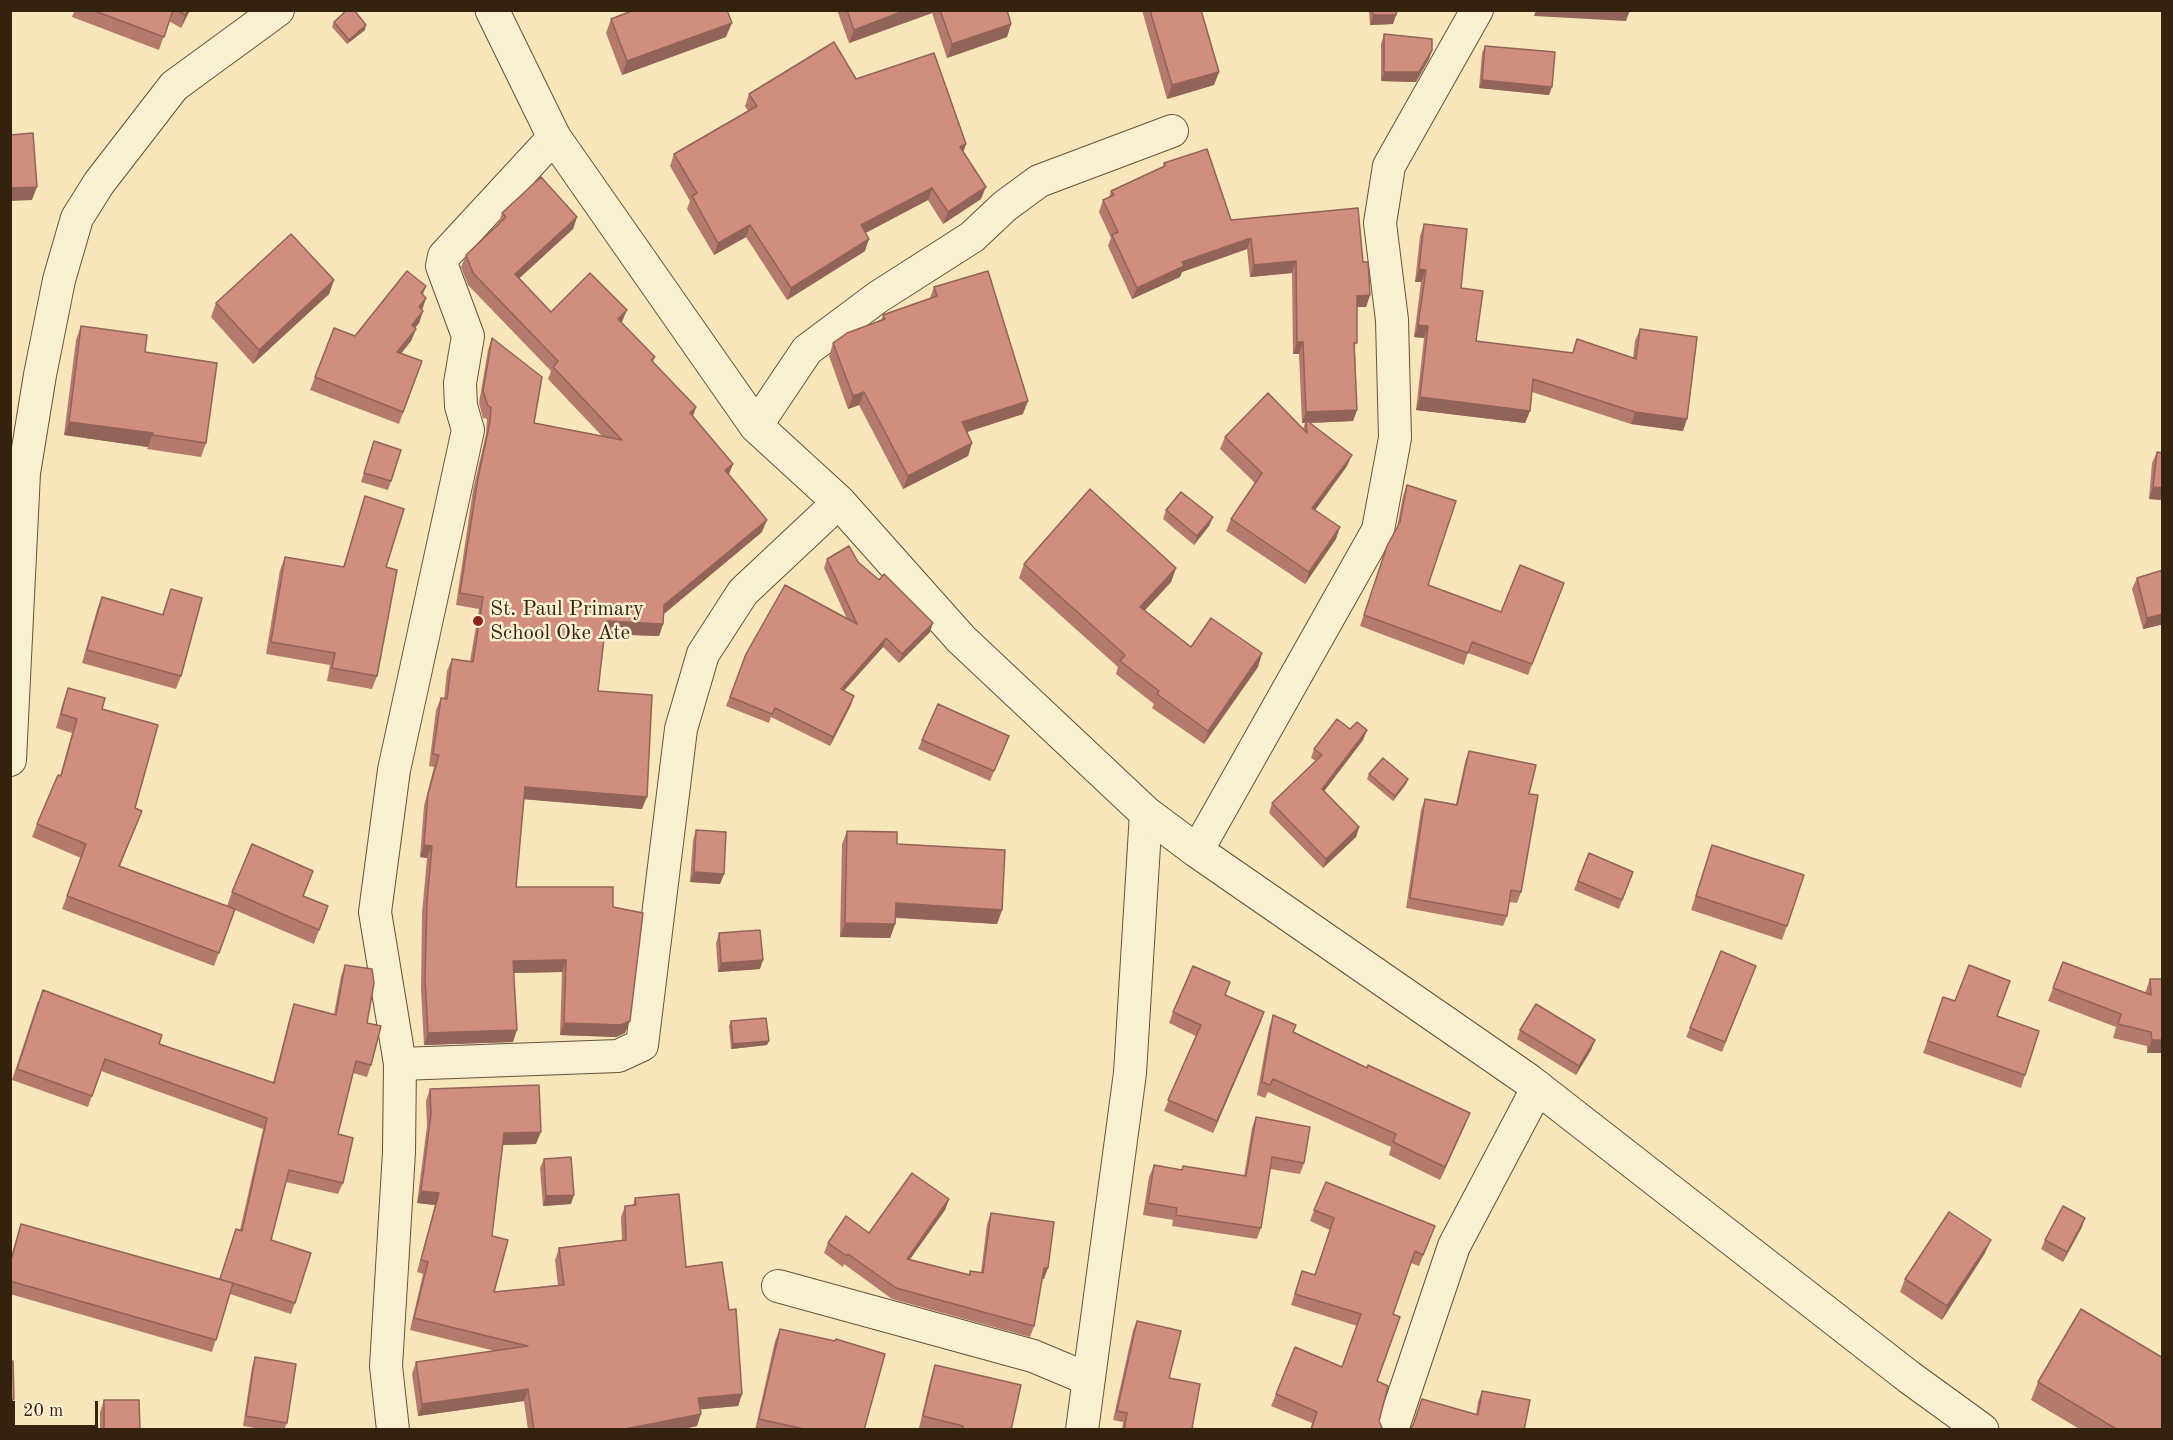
<!DOCTYPE html>
<style>
body{margin:0}
#map{position:relative;width:2173px;height:1440px;overflow:hidden;background:#f6e6b9;font-family:"Old Standard TT",serif}
canvas{display:block}
.frame{position:absolute;inset:0;border:12px solid #33220e;pointer-events:none}
.scale{position:absolute;left:12px;top:1401px;width:86px;height:27px;box-sizing:border-box;border:3px solid #33220e;border-top:0;padding-left:8px;font-size:18px;line-height:21px;white-space:nowrap;color:#33220e;-webkit-text-stroke:4px #f9efd2;paint-order:stroke}
</style>
<div id="map">
<canvas width="2173" height="1440"></canvas>
<div class="frame"></div>
<div class="scale">20 m</div>
</div>
<script>
const ctx = document.querySelector('canvas').getContext('2d');
ctx.lineJoin = 'round';
const poly = rows => new Path2D(rows.map(r => 'M' + r).join(''));
function stroke(path, color, width, dash) { ctx.strokeStyle = color; ctx.lineWidth = width; ctx.lineCap = dash ? 'butt' : 'round'; ctx.setLineDash(dash || []); ctx.stroke(path); }
function paint(path, color) { ctx.fillStyle = color; ctx.fill(path, 'evenodd'); }
function label(font, color, halo, rows, align = 'center') {
  ctx.font = font + ' "Old Standard TT",serif'; ctx.lineWidth = 5; ctx.setLineDash([]); ctx.textBaseline = 'middle'; ctx.strokeStyle = halo; ctx.fillStyle = color; for (const [text, x, y, turn = 0] of rows) {
    ctx.save(); ctx.translate(x, y); ctx.rotate((+turn || 0) * Math.PI / 180); ctx.textAlign = isNaN(turn) ? turn : align; if (halo) ctx.strokeText(text, 0, 0); ctx.fillText(text, 0, 0); ctx.restore();
  }
}
const minor = poly([
 [756,426,807,350,878,297,972,237,1005,206,1039,181,1172,131],
 [10,760,24,473,40,375,59,280,77,218,99,183,174,86,278,10],
 [1197,851,1378,530,1395,438,1392,320,1380,223,1389,166,1477,10],
 [400,1064,618,1056,642,1045,681,729,703,654,743,592,839,502],
 [778,1286,1033,1356,1088,1379],
 [393,1430,386,1366,399,1152,400,1064,375,912,394,770,468,430,461,406,460,383,468,336,442,266,444,256,554,137],
 [1082,1430,1130,1073,1146,813],
 [1392,1430,1454,1246,1538,1087]
]);
const tertiary = poly([
 [492,10,554,137,756,426,839,502,961,639,1146,813,1197,851,1528,1080,1909,1377,1982,1430]
]);
stroke(minor, '#645339', 34);
stroke(tertiary, '#645339', 35);
stroke(minor, '#f9efd2', 32);
stroke(tertiary, '#f9efd2', 33);
paint(poly([
 [75,10,190,10,181,28,169,21,159,50,72,17],
 [837,10,1007,10,1011,24,1007,37,947,58,932,13,849,43],
 [1142,10,1201,10,1219,72,1214,85,1167,99],
 [1369,10,1397,10,1393,24,1370,25],
 [611,19,726,37,622,75,606,33],
 [334,22,365,30,347,44,332,27],
 [1384,34,1432,50,1429,59,1416,82,1381,81,1381,44],
 [1485,46,1549,95,1479,88,1482,53],
 [856,79,966,144,963,152,981,199,943,224,928,200,865,233,865,251,787,300,746,237,714,255,687,209,690,201,670,166,674,154,748,111,745,106,749,94],
 [1164,163,1231,220,1363,262,1370,295,1366,307,1357,307,1355,350,1357,410,1353,421,1310,423,1347,466,1315,510,1336,539,1305,584,1226,531,1231,519,1255,483,1220,449,1225,437,1303,429,1305,423,1302,423,1299,354,1293,354,1292,273,1250,277,1247,249,1182,272,1180,277,1132,299,1108,246,1111,238,1099,212,1103,200,1109,197,1111,191,1163,167],
 [502,213,577,217,573,229,519,278,551,312,622,322,622,323,655,357,653,362,696,407,693,416,733,464,729,474,762,532,664,614,663,624,659,636,605,634,598,691,642,809,524,799,516,887,613,907,625,1033,616,1037,560,1035,562,972,514,973,513,1042,424,1045,421,990,422,913,427,858,420,857,424,806,434,767,429,766,436,710,441,698,444,699,447,671,452,659,470,661,479,609,456,605,473,490,486,434,487,419,483,418,479,403,488,350,492,338,534,423,602,436,548,379,551,371,468,285,461,267,466,255,498,224],
 [1424,224,1461,288,1476,341,1572,353,1577,339,1633,358,1635,341,1640,329,1683,431,1631,424,1532,392,1530,411,1525,423,1416,410,1424,338,1414,337,1421,282,1415,282,1420,236],
 [334,280,329,294,253,364,211,317,216,303],
 [426,286,423,295,426,298,422,310,423,311,419,323,415,328,416,329,411,341,401,353,422,361,399,424,310,390,334,328,355,336],
 [934,287,1023,414,967,432,972,443,968,456,903,489,859,405,848,409,829,356,833,343,881,320,883,315,930,298],
 [81,326,145,352,206,443,201,457,147,449,148,447,64,435,76,340],
 [374,441,391,481,388,490,361,482],
 [2157,452,2163,500,2149,499,2152,463],
 [1407,485,1428,585,1501,612,1560,594,1528,675,1468,653,1464,665,1360,626,1387,546,1397,528,1403,496],
 [365,496,386,567,377,676,372,689,327,681,330,665,266,654,280,570,285,557,343,567],
 [1166,510,1213,517,1209,526,1194,545,1163,519],
 [827,559,858,562,930,632,899,663,883,647,844,691,851,705,830,746,771,717,769,723,726,706,746,654,847,619,824,568],
 [1024,564,1176,568,1171,582,1145,610,1191,647,1262,653,1258,667,1204,744,1152,708,1154,704,1116,674,1118,667,1019,578],
 [2137,578,2160,625,2143,629,2132,589],
 [171,589,181,676,176,689,82,663,97,610,102,597,162,615],
 [68,688,102,709,135,808,142,811,120,866,227,906,232,892,303,896,328,906,314,944,235,910,214,966,62,909,81,858,32,837,37,824,60,776,72,733,56,728,63,702],
 [1350,729,1367,730,1363,740,1324,791,1359,827,1356,837,1323,868,1269,813,1272,803,1316,761,1311,758,1314,749],
 [1009,736,990,781,918,749,922,740],
 [1469,751,1529,794,1521,892,1517,903,1509,902,1507,916,1503,926,1406,908,1421,810,1425,799,1456,804,1465,762],
 [1369,774,1408,779,1406,784,1393,801,1367,779],
 [696,830,724,874,720,884,690,882,693,840],
 [847,831,897,844,1002,910,997,924,895,918,895,924,890,938,840,937,842,844],
 [1712,845,1787,926,1782,940,1691,910],
 [1589,853,1633,872,1619,909,1574,890],
 [719,933,760,969,718,972,716,943],
 [2063,962,2145,993,2150,979,2163,1053,2147,1053,2147,1046,2113,1038,2116,1027,2048,1001],
 [345,965,367,1023,371,1065,367,1077,353,1073,338,1134,343,1183,338,1194,286,1182,271,1240,295,1303,291,1314,230,1294,212,1352,10,1294,10,1260,21,1224,219,1280,236,1229,240,1230,263,1129,101,1071,88,1107,12,1080,38,1001,273,1083,290,1016,294,1004,334,1014,341,976],
 [1756,966,1722,1052,1686,1037,1690,1028],
 [1225,995,1264,1012,1213,1133,1164,1111,1196,1036,1169,1023,1173,1012],
 [1943,997,1997,1016,2025,1075,2021,1088,1923,1053],
 [1273,1015,1294,1032,1465,1125,1440,1180,1389,1155,1391,1147,1268,1092,1265,1098,1257,1095,1269,1028],
 [731,1021,767,1045,731,1049,729,1026],
 [1520,1030,1595,1040,1591,1050,1576,1075,1517,1039],
 [430,1089,536,1144,503,1145,492,1236,494,1292,558,1285,555,1260,559,1248,622,1240,621,1217,625,1206,633,1205,635,1198,686,1267,742,1394,738,1406,700,1409,697,1426,678,1430,528,1430,524,1401,418,1416,412,1374,416,1362,495,1351,410,1330,423,1274,417,1272,435,1205,417,1203,427,1126,426,1101],
 [1256,1117,1304,1163,1300,1174,1270,1169,1261,1228,1257,1239,1172,1226,1173,1220,1143,1215,1149,1177,1154,1165,1182,1170,1183,1166,1244,1176,1252,1128],
 [544,1159,571,1204,543,1206,540,1168],
 [949,1199,945,1210,910,1259,969,1275,970,1271,981,1273,987,1224,991,1213,1044,1279,1042,1279,1034,1326,1030,1337,892,1299,844,1264,843,1267,824,1253,828,1243,869,1233],
 [1314,1210,1435,1226,1419,1266,1411,1263,1393,1314,1377,1381,1379,1421,1383,1430,1310,1430,1312,1423,1271,1406,1276,1394,1342,1367,1357,1326,1291,1305,1302,1271,1315,1275,1330,1230,1310,1221],
 [2082,1227,2063,1262,2041,1249,2045,1240],
 [1985,1253,1942,1320,1900,1292,1905,1279],
 [1137,1321,1169,1378,1192,1428,1196,1430,1122,1430,1123,1422,1113,1420,1133,1330],
 [780,1329,864,1430,755,1430,775,1341],
 [255,1357,287,1423,284,1430,267,1430,243,1426,252,1367],
 [935,1365,1011,1430,927,1430,919,1428,931,1377],
 [2038,1382,2163,1430,2081,1430,2031,1400],
 [1482,1391,1524,1430,1476,1414,1478,1402],
 [104,1400,140,1430,100,1430,100,1412]
]), '#b47a6d');
paint(poly([
 [188,10,190,10,181,28,185,15],
 [906,10,932,10,932,13,849,43,854,30],
 [1536,10,1630,10,1626,21,1534,16],
 [1373,15,1396,15,1393,24,1370,25],
 [732,23,726,37,622,75,627,61],
 [1011,24,1007,37,947,58,952,44],
 [366,25,365,30,347,44,349,40],
 [1432,50,1429,59,1416,82,1381,81,1384,72],
 [1219,72,1214,85,1167,99,1172,85],
 [1482,80,1552,87,1549,95,1479,88],
 [966,144,962,156,960,147],
 [37,187,32,200,10,201,10,188],
 [986,187,981,199,943,224,948,212],
 [932,188,928,200,856,238,861,225],
 [577,217,573,229,511,286,515,274],
 [750,225,746,237,714,255,718,243],
 [1251,238,1247,249,1182,272,1180,277,1132,299,1137,288,1182,262],
 [869,239,865,251,787,300,791,288],
 [1296,261,1292,273,1250,277,1254,265],
 [1419,269,1426,270,1421,282,1415,282],
 [334,280,329,294,253,364,259,350],
 [1370,295,1366,307,1353,307,1357,296],
 [426,298,422,310,419,307],
 [627,310,622,322,613,331,618,319],
 [423,311,419,323,407,338,412,325],
 [1418,325,1428,326,1424,338,1414,337],
 [416,329,411,341,393,364,397,352],
 [1297,342,1303,342,1299,354,1293,354],
 [864,392,859,405,848,409,853,396],
 [1420,397,1530,411,1525,423,1416,410],
 [1028,401,1023,414,957,435,962,422],
 [696,407,692,419,690,413],
 [1357,410,1353,421,1307,423,1306,420,1305,423,1302,423,1306,412],
 [1635,412,1687,419,1683,431,1631,424],
 [69,422,153,433,148,447,64,435],
 [972,443,968,456,903,489,908,476],
 [1352,455,1347,466,1308,520,1312,508],
 [733,464,728,476,725,470],
 [2153,487,2163,488,2163,500,2149,499],
 [1213,517,1209,526,1194,545,1197,536],
 [767,520,762,532,660,617,664,605],
 [1340,527,1336,539,1305,584,1309,572],
 [1176,568,1171,582,1136,620,1140,607],
 [2163,614,2163,625,2160,625,2143,629,2147,618],
 [606,621,663,624,659,636,602,634],
 [933,623,930,632,899,663,902,654],
 [886,638,883,647,837,698,841,689],
 [1262,653,1258,667,1204,744,1208,731],
 [854,696,851,705,830,746,833,737],
 [1367,730,1363,740,1319,798,1322,789],
 [1408,779,1406,784,1393,801,1395,796],
 [525,787,647,797,642,809,521,799],
 [1359,827,1356,837,1323,868,1326,859],
 [424,845,432,846,427,858,420,857],
 [694,872,724,874,720,884,690,882],
 [896,903,1002,910,997,924,891,917],
 [845,923,895,924,890,938,840,937],
 [566,960,562,972,509,973,513,961],
 [763,960,760,969,718,972,721,963],
 [1264,1012,1260,1024,1213,1133,1217,1121],
 [630,1021,625,1033,616,1037,560,1035,564,1023],
 [517,1030,513,1042,424,1045,428,1033],
 [1595,1040,1591,1050,1576,1075,1579,1066],
 [2152,1040,2163,1040,2163,1053,2147,1053],
 [769,1041,767,1045,731,1049,733,1044],
 [1470,1113,1465,1125,1440,1180,1445,1167],
 [541,1132,536,1144,500,1145,504,1133],
 [421,1191,439,1193,435,1205,417,1203],
 [574,1195,571,1204,543,1206,546,1196],
 [949,1199,945,1210,903,1269,907,1259],
 [2085,1218,2082,1227,2063,1262,2067,1252],
 [1991,1240,1985,1253,1942,1320,1947,1306],
 [1044,1268,1048,1268,1044,1279,1041,1279],
 [528,1389,524,1401,418,1416,422,1404],
 [742,1394,738,1406,694,1410,698,1398],
 [10,1399,14,1399,11,1409,10,1409],
 [701,1414,697,1426,678,1430,620,1430]
]), '#926359');
const building = poly([
 [92,10,173,10,164,37,92,10],
 [177,10,188,10,185,15,177,10],
 [347,10,354,10,366,25,349,40,334,22,347,10],
 [634,10,727,10,732,23,627,61,611,19,634,10],
 [847,10,906,10,854,30,847,10],
 [940,10,1007,10,1011,24,952,44,940,10],
 [1150,10,1201,10,1219,72,1172,85,1150,10],
 [1373,10,1397,10,1396,15,1373,15,1373,10],
 [1384,34,1432,39,1432,50,1419,72,1384,72,1384,34],
 [834,42,856,79,934,53,966,144,960,147,986,187,948,212,932,188,861,225,869,239,791,288,750,225,718,243,692,196,697,193,674,154,757,106,749,94,834,42],
 [1485,46,1555,52,1552,87,1482,80,1485,46],
 [33,133,37,187,10,188,10,135,33,133],
 [1207,149,1231,220,1358,208,1363,262,1368,262,1370,295,1357,296,1357,343,1354,343,1357,410,1306,412,1303,342,1297,342,1296,261,1254,265,1251,238,1182,262,1184,266,1137,288,1112,235,1118,232,1103,200,1114,195,1111,191,1165,166,1164,163,1207,149],
 [541,177,577,217,515,274,551,312,590,273,627,310,618,319,655,357,651,360,696,407,690,413,733,464,725,470,767,520,664,605,663,624,606,621,598,691,652,695,647,797,525,787,516,887,613,887,613,907,643,913,630,1021,621,1025,564,1023,566,960,513,961,517,1030,428,1033,425,978,427,901,432,846,424,845,428,794,439,755,433,754,441,698,447,699,452,659,473,662,483,597,460,593,478,478,490,422,491,407,488,406,483,391,492,338,542,377,534,423,622,440,553,367,558,361,473,273,466,255,506,217,502,213,541,177],
 [1424,224,1467,229,1461,288,1483,291,1476,341,1573,353,1577,339,1636,359,1640,329,1697,337,1687,419,1635,412,1533,379,1530,411,1420,397,1428,326,1418,325,1426,270,1419,269,1424,224],
 [291,234,334,280,259,350,216,303,291,234],
 [407,271,426,286,421,293,426,298,419,307,423,311,412,325,416,329,397,352,422,361,403,412,315,377,334,328,355,336,407,271],
 [988,271,1028,401,962,422,972,443,908,476,864,392,853,396,833,343,847,333,885,319,883,315,937,296,934,287,988,271],
 [81,326,147,335,145,352,217,363,206,443,152,435,153,433,69,422,81,326],
 [1268,393,1307,433,1306,420,1352,455,1312,508,1340,527,1309,572,1231,519,1262,473,1225,437,1268,393],
 [374,441,401,450,391,481,364,473,374,441],
 [2157,452,2163,453,2163,488,2153,487,2157,452],
 [1407,485,1456,501,1428,585,1501,612,1520,565,1564,583,1532,664,1472,642,1468,653,1364,615,1387,546,1400,522,1407,485],
 [1090,489,1176,568,1140,607,1191,647,1211,618,1262,653,1208,731,1157,694,1159,691,1120,661,1125,655,1024,564,1090,489],
 [1181,492,1213,517,1197,536,1166,510,1181,492],
 [365,496,404,509,386,567,397,570,377,676,332,668,335,653,271,642,285,557,344,567,365,496],
 [849,546,858,562,879,580,884,574,933,623,902,654,886,638,841,689,854,696,833,737,775,708,772,714,730,697,746,654,785,585,857,624,827,559,849,546],
 [2163,570,2163,614,2147,618,2137,578,2163,570],
 [171,589,202,598,181,676,87,650,102,597,163,615,171,589],
 [68,688,105,698,102,709,158,725,135,808,142,811,119,866,235,909,219,953,67,896,86,844,37,824,58,775,61,776,77,719,61,714,68,688],
 [938,704,1009,736,994,771,922,740,938,704],
 [1337,719,1350,729,1357,722,1367,730,1322,789,1359,827,1326,859,1272,803,1322,755,1314,749,1337,719],
 [1469,751,1536,765,1529,794,1538,795,1521,892,1511,890,1507,916,1410,898,1425,799,1457,805,1469,751],
 [1383,758,1408,779,1395,796,1369,774,1383,758],
 [696,830,726,832,724,874,694,872,696,830],
 [847,831,897,832,897,844,1005,850,1002,910,896,903,895,924,845,923,847,831],
 [252,844,313,871,303,896,328,906,319,930,232,892,252,844],
 [1712,845,1804,875,1787,926,1696,896,1712,845],
 [1589,853,1633,872,1622,900,1578,881,1589,853],
 [760,930,763,960,721,963,719,933,760,930],
 [1721,951,1756,966,1725,1042,1690,1028,1721,951],
 [2063,962,2151,995,2150,979,2163,979,2163,1040,2152,1040,2151,1032,2118,1024,2121,1014,2053,988,2063,962],
 [345,965,372,969,374,983,367,1023,381,1026,371,1065,356,1061,338,1134,353,1138,343,1183,289,1170,271,1240,311,1253,295,1303,220,1279,236,1229,242,1231,267,1118,105,1059,92,1096,17,1069,43,990,162,1035,159,1044,274,1083,294,1004,336,1015,345,965],
 [1969,965,2010,981,1997,1016,2039,1031,2025,1075,1928,1041,1943,997,1955,1001,1969,965],
 [1193,966,1230,982,1225,995,1264,1012,1217,1121,1168,1100,1201,1025,1173,1012,1193,966],
 [1536,1004,1595,1040,1579,1066,1520,1030,1536,1004],
 [1273,1015,1296,1025,1293,1032,1367,1068,1368,1065,1470,1113,1445,1167,1393,1142,1396,1134,1273,1079,1270,1085,1262,1082,1273,1015],
 [766,1018,769,1041,733,1044,731,1021,766,1018],
 [539,1085,541,1132,504,1133,492,1236,508,1240,494,1292,564,1285,559,1248,626,1240,625,1206,636,1205,635,1198,679,1194,686,1267,722,1262,729,1310,736,1309,742,1394,698,1398,701,1414,620,1430,534,1430,528,1389,422,1404,416,1362,528,1346,414,1318,428,1262,421,1260,439,1193,421,1191,431,1114,430,1089,539,1085],
 [1256,1117,1310,1127,1304,1163,1272,1157,1261,1228,1176,1215,1177,1208,1148,1203,1154,1165,1182,1170,1183,1166,1246,1176,1256,1117],
 [571,1157,574,1195,546,1196,544,1159,571,1157],
 [912,1173,949,1199,907,1259,970,1275,970,1271,983,1273,991,1213,1054,1222,1048,1268,1044,1268,1034,1326,896,1288,848,1254,847,1256,828,1243,846,1216,869,1233,912,1173],
 [1326,1182,1435,1226,1423,1255,1415,1251,1393,1314,1400,1317,1377,1381,1388,1386,1379,1421,1383,1430,1311,1430,1317,1412,1276,1394,1295,1347,1342,1367,1361,1314,1295,1294,1302,1271,1315,1275,1334,1218,1314,1210,1326,1182],
 [2063,1206,2085,1218,2067,1252,2045,1240,2063,1206],
 [1949,1212,1991,1240,1947,1306,1905,1279,1949,1212],
 [21,1224,233,1283,216,1340,10,1281,10,1264,21,1224],
 [2081,1309,2163,1358,2163,1430,2118,1430,2038,1382,2081,1309],
 [1137,1321,1181,1331,1169,1378,1200,1384,1192,1428,1196,1429,1196,1430,1124,1430,1127,1413,1117,1411,1137,1321],
 [780,1329,835,1341,836,1339,885,1354,864,1430,809,1430,759,1419,780,1329],
 [255,1357,296,1364,287,1423,246,1416,255,1357],
 [13,1361,14,1399,10,1399,10,1362,13,1361],
 [935,1365,1021,1385,1011,1430,963,1430,963,1426,923,1416,935,1365],
 [1482,1391,1530,1400,1524,1430,1410,1430,1413,1425,1422,1399,1478,1415,1482,1391],
 [104,1400,139,1400,140,1430,104,1430,104,1400]
]);
paint(building, '#d18e7f');
stroke(building, '#926359', 1.5);
for (const [x, y, r, color] of [
 [478,621,6,"#8f2418"]
]) { const dot = new Path2D(); dot.arc(x, y, r, 0, 2 * Math.PI); ctx.fillStyle = color; ctx.fill(dot); stroke(dot, '#f9efd2', 2); }
label('21px', '#33220e', '#f9efd2', [
 ["St. Paul Primary",490,609],
 ["School Oke Ate",490,633]
], 'left');
</script>
